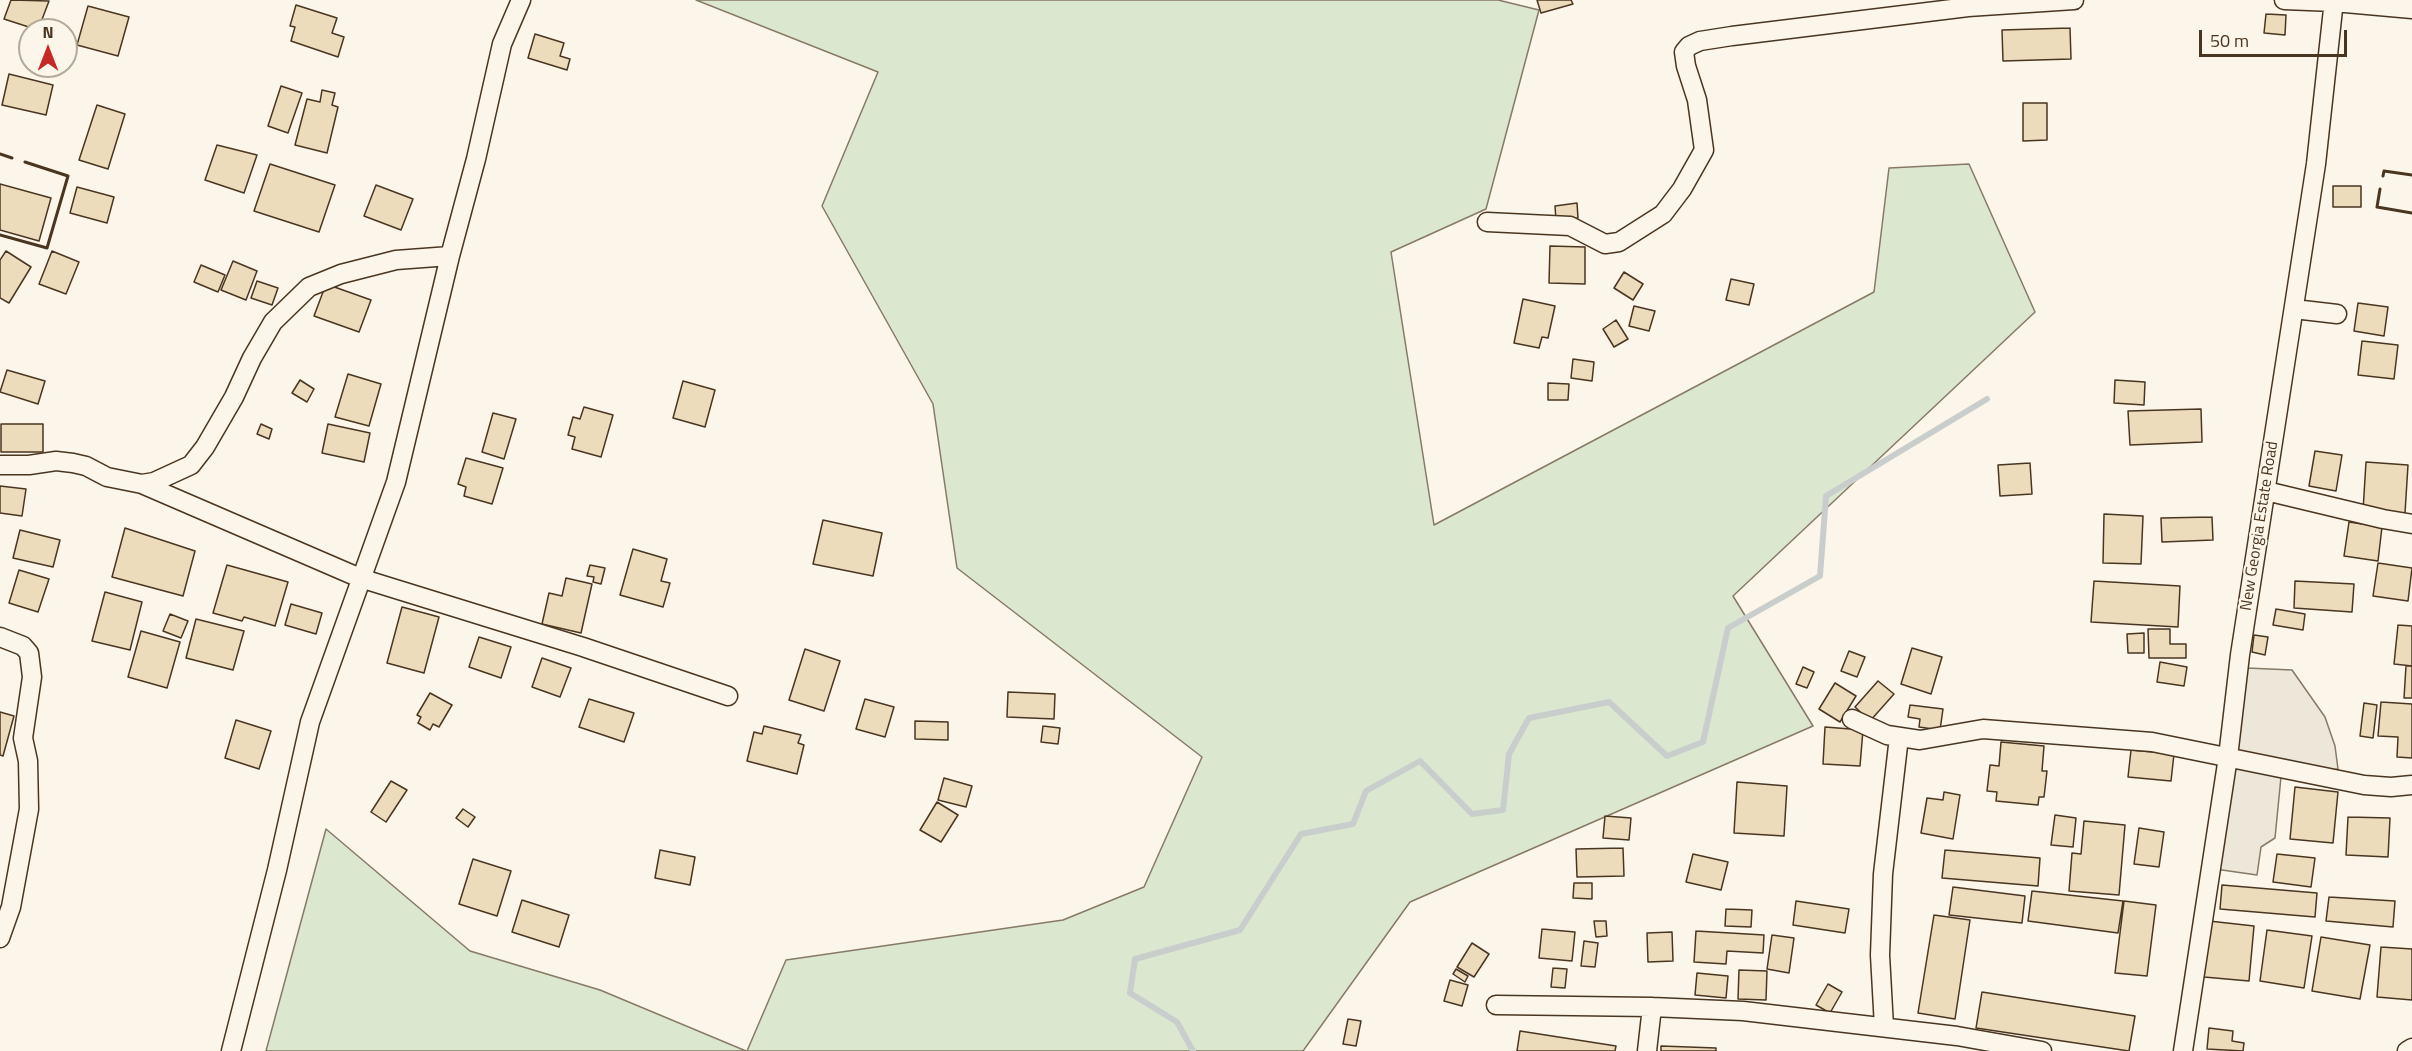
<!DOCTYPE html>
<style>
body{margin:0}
#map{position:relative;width:2412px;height:1051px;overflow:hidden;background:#fbf6e9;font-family:"Titillium Web",sans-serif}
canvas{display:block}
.north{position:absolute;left:18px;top:18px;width:60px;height:60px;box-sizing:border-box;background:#fbf6e9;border:2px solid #b4a999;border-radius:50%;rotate:0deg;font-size:16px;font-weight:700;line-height:24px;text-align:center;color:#4a3520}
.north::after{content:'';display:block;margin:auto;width:21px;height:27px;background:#c62828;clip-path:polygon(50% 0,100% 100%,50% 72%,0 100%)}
.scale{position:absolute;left:2199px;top:30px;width:148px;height:27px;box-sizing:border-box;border:3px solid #4a3520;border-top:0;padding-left:8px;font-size:18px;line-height:21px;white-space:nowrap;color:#4a3520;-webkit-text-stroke:4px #fbf6e9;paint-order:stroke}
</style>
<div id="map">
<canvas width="2412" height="1051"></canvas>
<div class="north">N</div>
<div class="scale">50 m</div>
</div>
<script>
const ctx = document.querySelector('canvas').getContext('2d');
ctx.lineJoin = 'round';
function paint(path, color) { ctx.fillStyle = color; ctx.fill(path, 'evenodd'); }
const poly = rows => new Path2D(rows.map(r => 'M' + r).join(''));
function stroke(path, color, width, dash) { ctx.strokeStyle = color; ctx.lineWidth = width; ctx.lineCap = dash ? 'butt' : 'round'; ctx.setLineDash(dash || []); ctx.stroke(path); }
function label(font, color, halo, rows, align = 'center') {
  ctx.font = font + ' "Titillium Web",sans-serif'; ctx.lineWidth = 4.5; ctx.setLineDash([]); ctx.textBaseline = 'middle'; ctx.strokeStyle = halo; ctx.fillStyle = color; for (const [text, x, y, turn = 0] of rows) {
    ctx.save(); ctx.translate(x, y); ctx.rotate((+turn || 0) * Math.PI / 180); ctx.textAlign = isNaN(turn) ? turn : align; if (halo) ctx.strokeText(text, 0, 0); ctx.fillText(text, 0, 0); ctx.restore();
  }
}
const green = poly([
 [696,0,1498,0,1539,10,1486,209,1391,252,1434,525,1874,292,1889,168,1969,164,2035,312,1733,596,1813,726,1410,902,1303,1051,747,1051,786,960,1063,920,1144,887,1202,757,957,568,933,404,822,206,878,72,696,0],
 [326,829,470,951,600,990,746,1051,266,1051,326,829]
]);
paint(green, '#dce7d0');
stroke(green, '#887966', 1.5);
const parking = poly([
 [2247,668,2292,670,2325,717,2335,746,2338,769,2298,778,2281,777,2275,838,2261,847,2257,875,2215,869,2247,668]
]);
paint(parking, '#ede7d9');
stroke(parking, '#887966', 1.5);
stroke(poly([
 [1193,1051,1177,1022,1130,993,1135,959,1240,930,1301,834,1353,824,1366,791,1420,761,1472,814,1503,810,1509,754,1529,718,1609,702,1667,756,1703,742,1728,628,1820,576,1826,496,1987,399]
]), '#c9cecd', 6);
const building = poly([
 [11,0,49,1,38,30,4,19,11,0],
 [1537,0,1571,0,1573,4,1541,13,1537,0],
 [296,5,337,18,332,33,344,37,338,57,291,41,295,27,290,26,296,5],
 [88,6,129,17,118,56,77,45,88,6],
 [2266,14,2286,15,2285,35,2264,33,2266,14],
 [2070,28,2071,59,2003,61,2002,30,2070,28],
 [535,34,564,43,560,56,570,59,567,70,528,58,535,34],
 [9,74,53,85,46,115,2,105,9,74],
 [281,86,302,93,288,133,268,126,281,86],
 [322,90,335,93,332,105,338,107,327,153,295,145,307,99,320,102,322,90],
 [2023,103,2047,103,2047,140,2023,141,2023,103],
 [97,105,125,114,108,169,79,160,97,105],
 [217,145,257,155,244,193,205,180,217,145],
 [270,164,335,185,319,232,254,211,270,164],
 [0,184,51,198,39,241,0,230,0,184],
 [376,185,413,199,401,230,364,216,376,185],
 [2333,186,2361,186,2361,207,2333,207,2333,186],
 [77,187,114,197,107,223,70,213,77,187],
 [1577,203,1578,218,1556,220,1555,206,1577,203],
 [1550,246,1585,247,1585,284,1549,283,1550,246],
 [6,251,31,267,9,303,0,298,0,260,6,251],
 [52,251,79,262,66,294,39,284,52,251],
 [233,261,257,271,246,300,221,290,233,261],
 [201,265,225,275,218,292,194,282,201,265],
 [1624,272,1643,284,1633,300,1614,288,1624,272],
 [1731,279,1754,284,1749,305,1726,300,1731,279],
 [257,281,278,288,272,305,251,298,257,281],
 [326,284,371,300,359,332,314,316,326,284],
 [1523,299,1555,306,1548,338,1542,337,1539,348,1514,343,1523,299],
 [2358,303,2388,307,2384,336,2354,331,2358,303],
 [1634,306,1655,311,1649,331,1629,326,1634,306],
 [1616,320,1628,339,1614,347,1603,329,1616,320],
 [2362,341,2398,345,2394,379,2358,375,2362,341],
 [1573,359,1594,362,1592,381,1571,378,1573,359],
 [7,370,45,381,38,404,0,392,7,370],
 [348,374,381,384,369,426,335,417,348,374],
 [300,380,314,389,307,402,292,393,300,380],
 [2115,380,2145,382,2144,405,2114,403,2115,380],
 [683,381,715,390,705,427,673,418,683,381],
 [1548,383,1569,384,1568,400,1548,400,1548,383],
 [584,407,613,415,601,457,572,449,575,437,568,435,573,417,580,419,584,407],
 [2201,409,2202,442,2130,445,2128,411,2201,409],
 [493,413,516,419,504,459,482,452,493,413],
 [1,424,43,424,43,452,1,452,1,424],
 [261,424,272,429,269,439,257,434,261,424],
 [328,424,370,433,364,462,322,453,328,424],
 [2315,451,2342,455,2336,491,2309,486,2315,451],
 [466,458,503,468,492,504,464,496,466,487,458,484,466,458],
 [2366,462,2408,465,2405,513,2363,511,2366,462],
 [2030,463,2032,494,2000,496,1998,465,2030,463],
 [0,486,26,489,22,516,0,513,0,486],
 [2104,514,2143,516,2141,564,2103,563,2104,514],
 [2212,517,2213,540,2162,542,2161,518,2212,517],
 [823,520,882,533,873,576,813,564,823,520],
 [2349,522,2382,527,2378,561,2344,556,2349,522],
 [125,528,195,551,183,596,112,577,125,528],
 [20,530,60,540,53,567,13,558,20,530],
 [633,549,667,559,661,581,670,583,663,607,620,595,633,549],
 [2378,563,2412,568,2408,601,2373,596,2378,563],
 [227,565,288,582,275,626,244,617,242,621,213,613,227,565],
 [590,565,605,568,601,584,593,582,594,577,587,576,590,565],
 [19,570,49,579,38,612,9,603,19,570],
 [566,578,592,584,581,633,542,624,549,593,562,596,566,578],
 [2094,581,2180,586,2178,627,2091,622,2094,581],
 [2295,581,2354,584,2352,612,2294,608,2295,581],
 [105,592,142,602,130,650,92,641,105,592],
 [291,604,322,613,316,634,285,625,291,604],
 [402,607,439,617,424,673,387,663,402,607],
 [2276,609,2305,614,2303,630,2273,625,2276,609],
 [170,614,188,621,181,638,163,631,170,614],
 [196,619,244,631,233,670,186,658,196,619],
 [2398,625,2412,626,2412,666,2394,664,2398,625],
 [2148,629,2170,629,2170,644,2186,644,2186,658,2149,658,2148,629],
 [141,631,180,642,167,688,128,677,141,631],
 [2144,633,2144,653,2128,653,2127,634,2144,633],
 [2254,635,2268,637,2265,655,2252,652,2254,635],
 [479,637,511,647,501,678,469,667,479,637],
 [1912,648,1942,657,1931,694,1901,684,1912,648],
 [805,649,840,661,824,711,789,700,805,649],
 [1849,651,1865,657,1857,677,1841,671,1849,651],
 [542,658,571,668,560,697,532,687,542,658],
 [2160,662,2187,667,2184,686,2157,682,2160,662],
 [2406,666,2412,666,2412,698,2404,698,2406,666],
 [1803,667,1814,672,1807,688,1796,684,1803,667],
 [1878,681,1894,694,1870,721,1855,707,1878,681],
 [1835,683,1856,696,1840,722,1819,709,1835,683],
 [1008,692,1055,694,1054,719,1007,717,1008,692],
 [430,693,452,705,439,727,433,724,430,730,418,723,421,717,417,715,430,693],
 [589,699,634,713,624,742,579,727,589,699],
 [865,699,894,707,885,737,856,729,865,699],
 [2381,702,2412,704,2412,758,2397,757,2398,737,2378,736,2381,702],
 [2364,703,2377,705,2373,738,2360,736,2364,703],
 [1910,705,1943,709,1940,730,1919,727,1920,719,1908,717,1910,705],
 [0,712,14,716,3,756,0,755,0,712],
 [236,720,271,731,259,769,225,758,236,720],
 [915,721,948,722,948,740,915,739,915,721],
 [764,726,801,735,798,743,804,745,797,774,747,761,754,732,762,734,764,726],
 [1043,726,1060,728,1058,744,1041,742,1043,726],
 [1825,727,1863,730,1860,766,1823,764,1825,727],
 [2001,742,2044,746,2042,771,2047,771,2044,797,2039,797,2038,805,1996,801,1997,792,1987,791,1990,765,1999,766,2001,742],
 [2131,750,2174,754,2171,781,2128,777,2131,750],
 [944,778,972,786,966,807,938,800,944,778],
 [391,781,407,790,386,822,371,812,391,781],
 [1737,782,1787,786,1784,836,1734,833,1737,782],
 [2295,787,2338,792,2333,843,2290,839,2295,787],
 [1944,792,1960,795,1953,839,1921,833,1927,798,1943,800,1944,792],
 [937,802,958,815,941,842,920,830,937,802],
 [463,809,475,817,468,827,456,818,463,809],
 [2055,815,2076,818,2073,847,2051,845,2055,815],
 [1605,816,1631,818,1629,840,1603,838,1605,816],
 [2348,817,2390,818,2388,857,2346,855,2348,817],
 [2084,821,2125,825,2119,895,2069,891,2072,853,2081,854,2084,821],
 [2139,828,2164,832,2159,867,2134,864,2139,828],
 [1623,848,1624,876,1577,877,1576,849,1623,848],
 [660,850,695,857,690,885,655,878,660,850],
 [1945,850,2040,858,2038,886,1942,878,1945,850],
 [1693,854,1728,862,1721,890,1686,882,1693,854],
 [2277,854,2315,858,2311,887,2273,882,2277,854],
 [473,859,511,871,497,916,459,904,473,859],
 [1574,883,1592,883,1592,899,1573,898,1574,883],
 [2222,885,2317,893,2315,917,2220,909,2222,885],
 [1953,887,2025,896,2022,923,1949,915,1953,887],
 [2032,891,2123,901,2118,933,2028,921,2032,891],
 [2329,897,2395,901,2393,927,2326,921,2329,897],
 [522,900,569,915,559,947,512,932,522,900],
 [1796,901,1849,909,1845,933,1793,925,1796,901],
 [2124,901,2156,905,2147,976,2115,973,2124,901],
 [1726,909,1752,910,1751,927,1725,926,1726,909],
 [1934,915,1970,920,1955,1019,1918,1013,1934,915],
 [1594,921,1606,921,1607,936,1596,937,1594,921],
 [2209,921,2254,926,2249,981,2204,977,2209,921],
 [1542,929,1575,932,1572,961,1539,958,1542,929],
 [2267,930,2312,936,2304,988,2260,981,2267,930],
 [1696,931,1764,935,1763,953,1727,951,1726,964,1694,962,1696,931],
 [1672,932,1673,961,1648,962,1647,933,1672,932],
 [1772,935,1794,938,1789,973,1767,969,1772,935],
 [2321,937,2370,945,2360,999,2312,991,2321,937],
 [1584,941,1598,943,1595,967,1581,966,1584,941],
 [1472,943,1489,954,1474,977,1457,967,1472,943],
 [2381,947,2412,949,2412,1000,2377,997,2381,947],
 [1553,968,1567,969,1565,988,1551,987,1553,968],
 [1456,969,1468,976,1465,982,1453,974,1456,969],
 [1739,970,1767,971,1766,1000,1738,999,1739,970],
 [1697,973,1728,976,1726,998,1695,995,1697,973],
 [1450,980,1468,985,1462,1006,1444,1001,1450,980],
 [1828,984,1842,992,1830,1013,1816,1005,1828,984],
 [1982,992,2135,1016,2129,1051,1976,1028,1982,992],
 [1348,1019,1361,1021,1356,1046,1343,1044,1348,1019],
 [2209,1028,2233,1031,2232,1041,2244,1043,2243,1051,2207,1049,2209,1028],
 [1520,1031,1616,1046,1615,1051,1517,1051,1520,1031],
 [1661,1046,1716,1048,1716,1051,1661,1051,1661,1046]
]);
paint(building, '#ecdcbc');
stroke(building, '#4a3520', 1.5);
const minor = poly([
 [2284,0,2334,2,2412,9],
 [1487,222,1570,226,1605,244,1619,242,1663,214,1682,189,1704,150,1697,100,1686,66,1684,52,1689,46,1700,41,1732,36,1968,7,2074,0],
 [2294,309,2337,314],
 [0,465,29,465,56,461,73,463,86,466,107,477,142,484,154,482,191,465,205,447,234,397,252,358,273,322,309,287,341,274,396,260,450,256],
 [142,484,360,578,583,647,728,696],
 [2266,491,2383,519,2412,524],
 [0,637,23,646,29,653,32,677,23,738,28,761,29,809,11,907,0,938],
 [1852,719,1887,735,1920,740,1983,729,2152,742,2364,785,2391,787,2412,785],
 [1496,1005,1652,1007,1743,1011,1957,1036,2042,1051],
 [1884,1027,1880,955,1883,874,1899,737],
 [231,1051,277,870,310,722,396,482,450,256,476,159,502,44,521,0],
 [1647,1051,1652,1007],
 [2183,1051,2228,757,2240,655,2316,164,2334,0],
 [2407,1051,2412,1048]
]);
stroke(minor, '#4a3520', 21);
stroke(minor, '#fbf6e9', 18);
stroke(poly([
 [0,154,12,158],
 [2383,176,2384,171,2412,175],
 [2380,189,2377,207,2412,213],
 [0,235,47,248,68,176,25,162]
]), '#4a3520', 3);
label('16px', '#4a3520', '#fbf6e9', [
 ["New Georgia Estate Road",2260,526,-81]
]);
</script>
